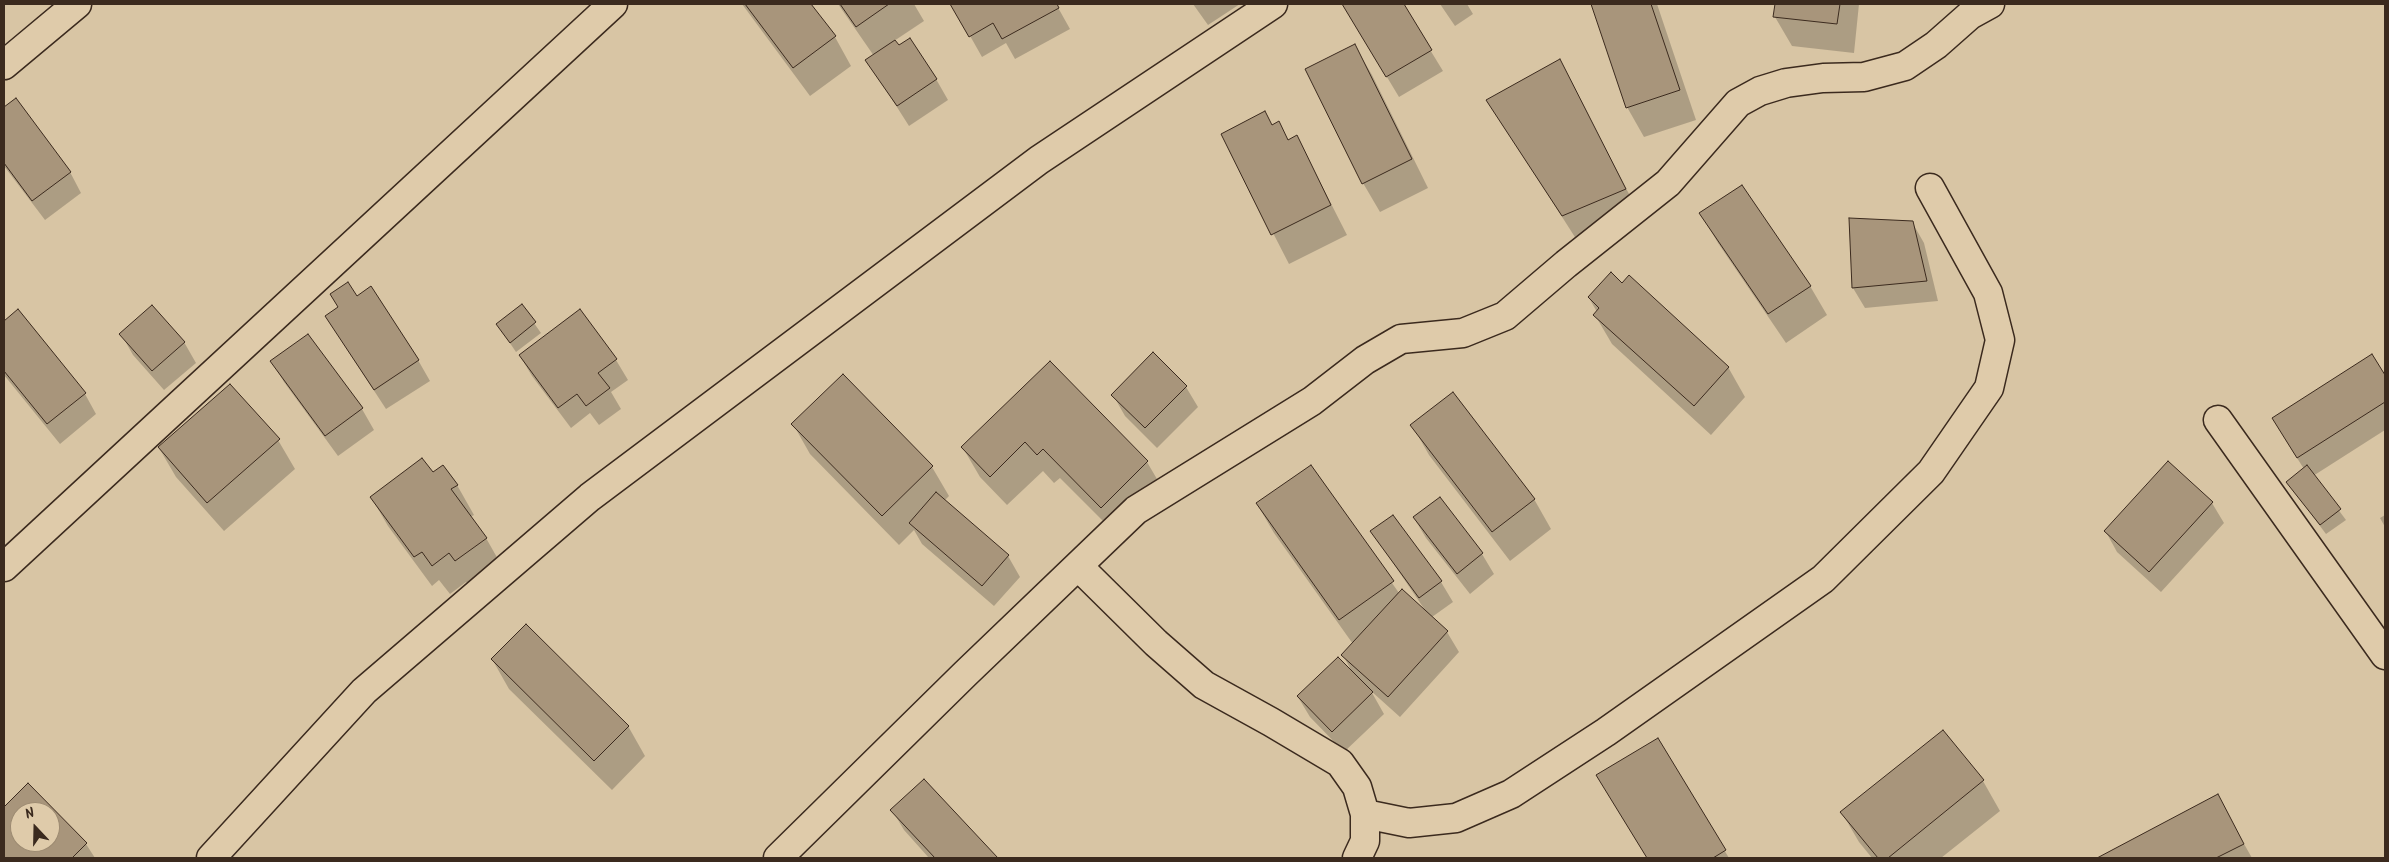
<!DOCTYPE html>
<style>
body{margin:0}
#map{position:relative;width:2389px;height:862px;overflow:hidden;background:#d8c5a4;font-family:Kalam,sans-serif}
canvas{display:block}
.frame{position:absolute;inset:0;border:5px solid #3b2a1e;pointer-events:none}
.north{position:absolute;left:10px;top:802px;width:50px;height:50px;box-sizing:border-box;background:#dfcbaa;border:1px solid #9d8b72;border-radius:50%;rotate:339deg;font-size:14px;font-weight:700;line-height:20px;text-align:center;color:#3b2a1e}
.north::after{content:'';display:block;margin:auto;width:18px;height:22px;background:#3b2a1e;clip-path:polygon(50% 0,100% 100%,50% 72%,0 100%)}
</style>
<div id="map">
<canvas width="2389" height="862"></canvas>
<div class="frame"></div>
<div class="north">N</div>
</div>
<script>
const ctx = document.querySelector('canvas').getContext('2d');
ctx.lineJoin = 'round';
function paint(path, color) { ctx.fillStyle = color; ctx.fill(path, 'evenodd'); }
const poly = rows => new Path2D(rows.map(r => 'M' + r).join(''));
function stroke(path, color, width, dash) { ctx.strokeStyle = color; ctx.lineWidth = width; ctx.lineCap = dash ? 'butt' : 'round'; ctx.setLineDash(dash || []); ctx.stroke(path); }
paint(poly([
 [742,4,810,4,835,37,851,66,810,96],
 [838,4,914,4,924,21,894,41,898,47,936,79,948,100,909,126,867,60,874,56],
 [952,4,1056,4,1070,29,1015,59,1006,43,982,57],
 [1193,4,1240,4,1208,25],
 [1343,4,1402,4,1443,71,1399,97],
 [1440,4,1467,4,1473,14,1455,26],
 [1592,4,1657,4,1696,120,1644,137,1627,107],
 [1776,4,1859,4,1854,53,1792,46,1775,17],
 [1355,46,1372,75,1428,188,1380,212,1363,183],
 [1560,61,1642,219,1580,245,1488,101],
 [16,100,70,172,81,193,45,220,4,166,4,109],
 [1278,123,1289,141,1297,137,1347,235,1289,264,1222,134,1272,126],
 [1701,214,1810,286,1827,315,1786,343,1718,243],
 [1912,222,1924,243,1938,301,1865,308,1853,288],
 [1622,285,1728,367,1745,397,1711,435,1612,344,1595,315,1597,312,1589,298],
 [356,298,418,360,430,381,386,409,339,337],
 [522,306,541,333,516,352,497,324],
 [18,311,85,394,96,414,60,444,4,375,4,323],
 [121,334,184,342,196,363,164,390,133,355],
 [308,336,362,409,374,430,338,456,284,382,272,362],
 [2371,355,2385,377,2385,430,2313,476,2346,520,2326,534,2287,482,2304,469,2285,439],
 [520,356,616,360,628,380,611,392,621,409,599,425,590,413,571,428,532,376],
 [1050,363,1147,462,1164,491,1118,536,1060,478,1054,483,1043,471,1007,505,980,477,963,448],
 [1186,387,1198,407,1157,448,1125,416,1113,395],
 [793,424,932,467,949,496,944,501,1008,556,1020,577,994,606,922,544,914,530,899,545,810,454],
 [1412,425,1534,499,1551,529,1510,561,1429,455],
 [278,440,295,469,224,531,176,477,159,448],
 [1310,466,1399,593,1427,613,1372,532,1392,516,1441,582,1453,602,1432,617,1447,632,1459,652,1400,717,1371,691,1384,714,1344,752,1310,717,1298,697,1352,672,1343,655,1353,644,1274,533,1257,504],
 [433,474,457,485,474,515,470,517,486,538,503,568,473,590,466,582,450,594,439,580,432,586,388,526,371,497],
 [1439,498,1482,554,1494,574,1470,594,1426,538,1414,518],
 [2212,503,2224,523,2161,592,2117,552,2106,532],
 [2385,515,2385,527,2380,518],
 [492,659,628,726,645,756,612,790,509,689],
 [1943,732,1983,781,2000,811,1941,858,1872,858,1859,842,1842,813],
 [1657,739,1729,858,1647,858,1615,805],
 [924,780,996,858,929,858,904,830,892,810],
 [28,785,86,844,95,858,4,858,4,809],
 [20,812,50,812,50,842,20,842],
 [2217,796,2252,858,2098,858]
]), '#0003');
const building = poly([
 [745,4,811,4,836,36,793,68,745,4],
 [840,4,889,4,856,27,840,4],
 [950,4,1057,4,1059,8,1002,39,993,23,969,37,950,4],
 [1342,4,1404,4,1432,50,1386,77,1342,4],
 [1591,4,1651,4,1680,90,1626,108,1591,4],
 [1775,4,1840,4,1837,24,1773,17,1775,4],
 [910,38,937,79,897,106,865,60,895,40,899,45,910,38],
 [1355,44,1412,159,1362,184,1305,69,1355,44],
 [1560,59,1626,189,1562,216,1486,100,1560,59],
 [16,98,71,172,32,201,4,163,4,107,16,98],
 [1265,111,1272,125,1279,121,1288,140,1297,135,1331,205,1271,235,1221,134,1265,111],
 [1742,185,1811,286,1768,314,1699,213,1742,185],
 [1849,218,1913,221,1927,281,1852,288,1849,218],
 [1611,272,1622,283,1629,275,1729,367,1694,406,1593,315,1599,308,1588,297,1611,272],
 [348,282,357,296,371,286,419,360,374,390,325,316,338,307,330,294,348,282],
 [522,304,536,322,510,343,496,324,522,304],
 [152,305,185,342,152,371,119,334,152,305],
 [18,309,86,393,47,424,4,371,4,321,18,309],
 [580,309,617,359,598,373,610,388,586,406,577,394,558,408,519,355,580,309],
 [308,334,363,408,325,436,270,361,308,334],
 [1153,352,1187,386,1145,428,1111,395,1153,352],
 [2372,354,2385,375,2385,402,2297,458,2272,418,2372,354],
 [1050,361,1148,461,1101,508,1043,449,1037,455,1025,442,990,477,961,447,1050,361],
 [843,374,933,466,882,516,791,424,843,374],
 [230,384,280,439,207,503,158,447,230,384],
 [1453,392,1535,499,1492,532,1410,425,1453,392],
 [422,458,433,472,443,465,458,485,451,489,487,538,455,561,449,553,432,566,422,552,414,557,370,497,422,458],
 [2168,461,2213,502,2149,572,2104,531,2168,461],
 [1311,465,1394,581,1339,620,1256,503,1311,465],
 [2307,465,2341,509,2320,525,2286,482,2307,465],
 [936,492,1009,555,982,586,909,523,936,492],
 [1440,497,1483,553,1457,574,1413,517,1440,497],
 [1393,515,1442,581,1419,598,1370,531,1393,515],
 [1402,589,1448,631,1388,697,1341,655,1402,589],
 [526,624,629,726,594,761,491,659,526,624],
 [1338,657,1373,692,1332,732,1297,696,1338,657],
 [1943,730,1984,780,1888,858,1878,858,1840,812,1943,730],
 [1658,738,1726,850,1713,858,1647,858,1596,775,1658,738],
 [924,779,998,858,935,858,890,810,924,779],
 [28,783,87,843,72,858,4,858,4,807,28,783],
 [20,812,50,812,50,842,20,842,20,812],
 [2218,794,2244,844,2216,858,2097,858,2218,794]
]);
paint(building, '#a8957b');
stroke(building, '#3b2a1e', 1);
const minor = poly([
 [4,65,77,4],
 [2218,420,2385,655],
 [1078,566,1156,643,1204,685,1271,722,1340,763,1357,787,1365,814,1365,841,1357,858],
 [4,567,613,4],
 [1365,814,1409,823,1456,818,1511,794,1606,732,1823,579,1931,472,1989,388,2000,340,1988,293,1930,188],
 [211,858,364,691,590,497,1039,160,1273,4],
 [778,858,965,674,1136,510,1312,401,1365,360,1401,339,1463,333,1505,316,1566,264,1668,183,1738,103,1760,91,1786,83,1823,78,1864,77,1905,66,1936,45,1970,15,1990,4]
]);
stroke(minor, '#3b2a1e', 31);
stroke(minor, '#dfcbaa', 28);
</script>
